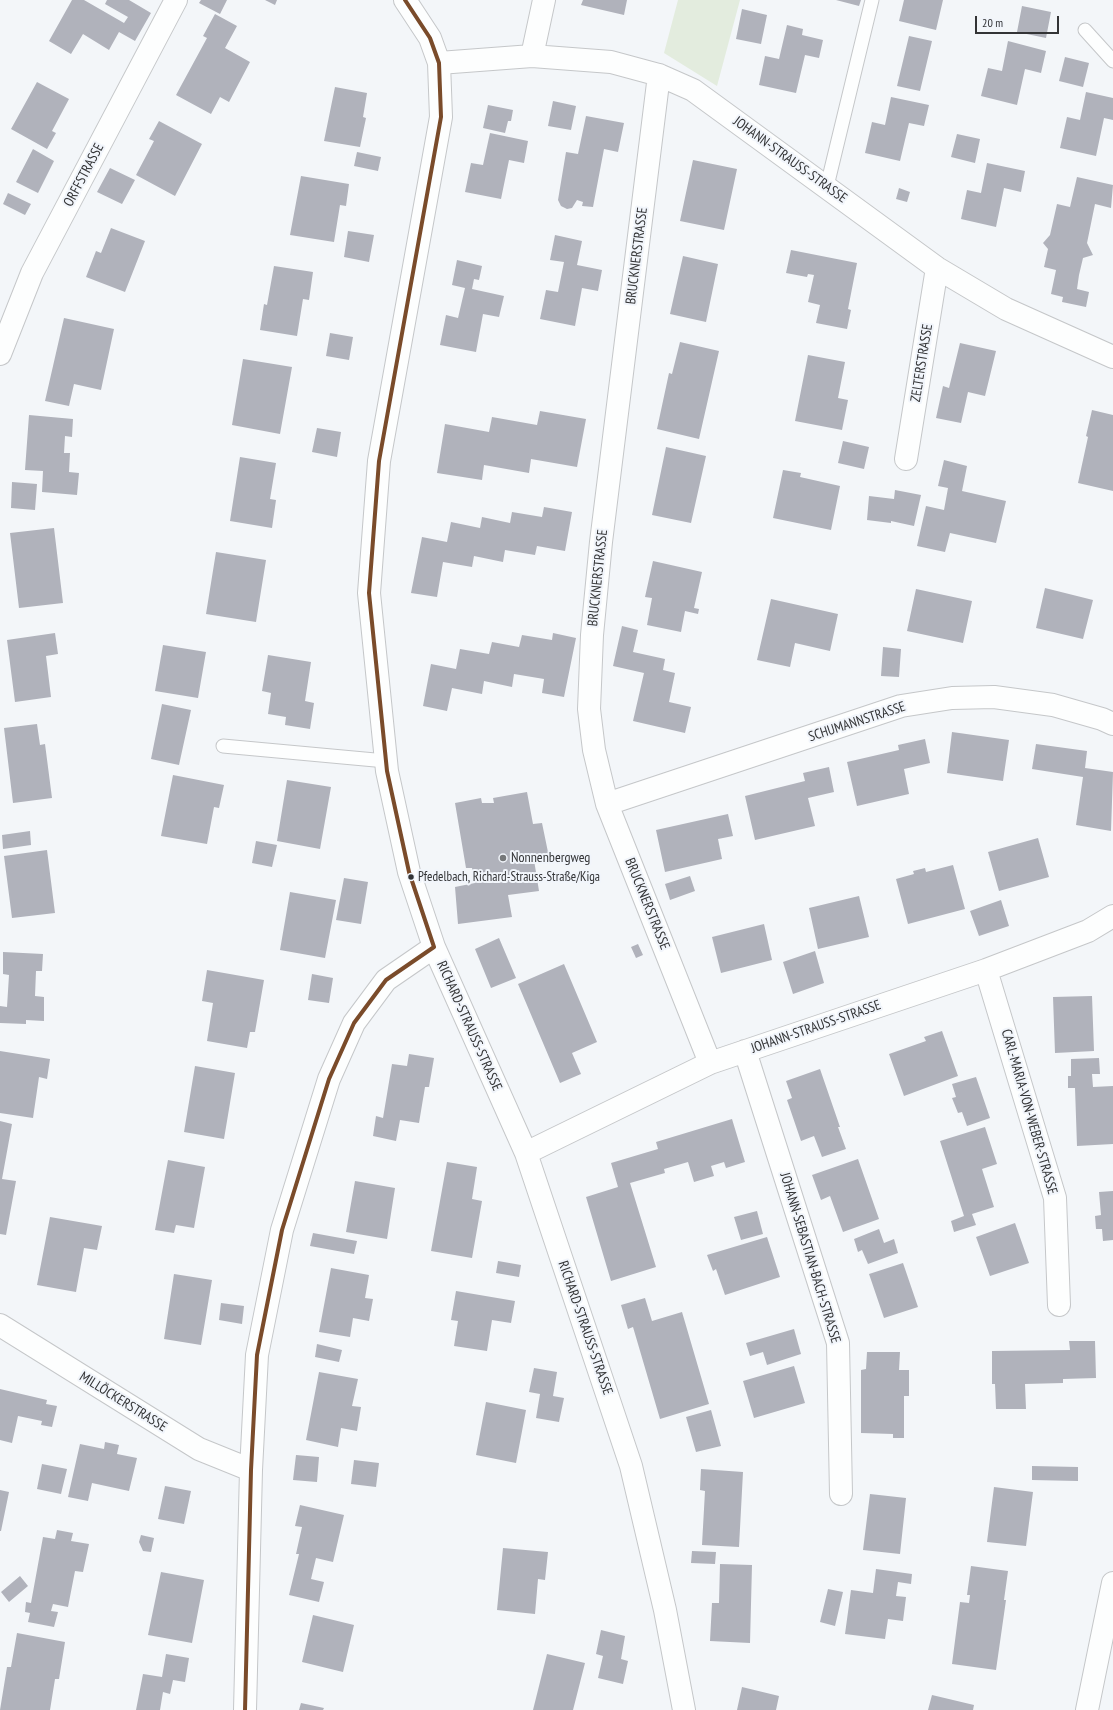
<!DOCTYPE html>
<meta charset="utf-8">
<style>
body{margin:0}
#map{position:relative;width:1113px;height:1710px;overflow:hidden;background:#f3f6f9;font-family:"PT Sans Narrow",sans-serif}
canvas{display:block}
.scale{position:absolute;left:975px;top:16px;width:84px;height:18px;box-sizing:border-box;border:2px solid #333436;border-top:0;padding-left:5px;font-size:12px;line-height:14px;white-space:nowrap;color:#333436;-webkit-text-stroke:3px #f1f5fb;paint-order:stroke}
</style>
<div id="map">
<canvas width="1113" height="1710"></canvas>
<div class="scale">20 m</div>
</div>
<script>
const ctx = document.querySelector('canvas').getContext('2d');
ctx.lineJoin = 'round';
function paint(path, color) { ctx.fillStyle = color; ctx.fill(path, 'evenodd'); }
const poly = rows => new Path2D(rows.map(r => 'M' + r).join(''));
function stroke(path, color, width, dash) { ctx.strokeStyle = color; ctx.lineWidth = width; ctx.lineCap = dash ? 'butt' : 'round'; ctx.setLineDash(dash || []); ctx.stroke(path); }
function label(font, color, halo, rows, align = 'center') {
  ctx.font = font + ' "PT Sans Narrow",sans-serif'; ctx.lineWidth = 4; ctx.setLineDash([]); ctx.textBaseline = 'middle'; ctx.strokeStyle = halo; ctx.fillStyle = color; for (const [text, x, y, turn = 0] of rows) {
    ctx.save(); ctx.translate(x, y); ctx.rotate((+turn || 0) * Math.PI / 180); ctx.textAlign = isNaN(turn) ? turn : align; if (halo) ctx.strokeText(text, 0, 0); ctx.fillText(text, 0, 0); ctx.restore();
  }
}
paint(poly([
 [678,0,740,0,717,86,664,53]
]), '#e3ecde');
paint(poly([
 [72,0,84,0,124,23,128,17,105,4,107,0,129,0,151,13,135,41,119,32,109,50,83,34,71,54,49,41],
 [201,0,227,0,220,14,199,3],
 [265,0,277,0,275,5],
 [583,0,627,0,624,15,581,5],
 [836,0,861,0,859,6],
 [904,0,943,0,936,30,899,21],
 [1022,6,1051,12,1046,38,1017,32],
 [742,9,767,15,761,44,736,39],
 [215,14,237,26,225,48,250,62,229,102,220,97,211,114,176,95,207,38,203,36],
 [787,25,803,29,802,35,823,40,819,58,805,55,796,93,759,85,765,56,779,59],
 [909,36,932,41,920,91,897,86],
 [1008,41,1046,51,1041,73,1025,69,1017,105,981,96,988,68,1002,71],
 [1065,57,1089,63,1083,87,1059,81],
 [37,82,69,99,52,131,56,133,47,149,11,129],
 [335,87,367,93,363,117,366,118,360,147,324,141],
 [1086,92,1113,98,1113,120,1104,118,1096,156,1060,148,1067,117,1080,120],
 [891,97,929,105,924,126,909,123,900,161,865,153,872,122,885,125],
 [553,101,576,106,571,130,548,126],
 [488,105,513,110,511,121,508,121,505,133,483,128],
 [586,116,624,123,618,152,604,149,593,207,582,206,583,202,577,200,572,208,567,209,561,206,558,200,566,152,578,154],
 [159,121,202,144,175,196,136,175,154,141,149,139],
 [490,133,528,141,524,163,509,160,501,199,465,192,471,163,483,165],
 [957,134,980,139,975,163,951,157],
 [33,149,54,161,38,193,16,182],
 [357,152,381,157,378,171,354,166],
 [693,160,737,169,724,230,680,221],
 [987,163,1025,171,1021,192,1004,188,996,227,961,219,967,190,981,193],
 [110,168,135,180,122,204,97,192],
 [301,176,349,184,346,206,340,205,334,242,290,235],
 [1077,177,1113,185,1111,208,1095,204,1087,243,1093,255,1083,258,1079,275,1077,289,1089,292,1086,307,1062,302,1063,297,1051,294,1056,270,1044,267,1048,249,1043,243,1050,235,1057,204,1070,207],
 [899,188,910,192,907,202,896,199],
 [8,193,31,204,25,215,3,204],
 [111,228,145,241,125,292,86,277,96,251,101,253],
 [348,231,374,235,369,262,344,257],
 [555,235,582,241,577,265,602,270,598,291,582,288,575,326,540,319,546,290,558,292,564,262,550,260],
 [791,250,857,263,848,309,851,310,847,329,816,323,820,305,808,302,814,275,808,274,807,277,786,273],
 [683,256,718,264,706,322,670,314],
 [457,260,482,266,479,280,474,279,472,289,504,296,499,317,483,314,476,352,440,345,446,315,458,318,465,288,452,285],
 [274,266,313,272,309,300,303,299,297,336,260,330,264,304,267,305],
 [64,318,114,329,101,390,74,384,69,406,45,401],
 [330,333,353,337,349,360,326,356],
 [680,342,719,351,699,439,657,429,669,373,672,374],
 [960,343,996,351,985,396,968,392,961,423,936,418,943,386,949,388],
 [808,355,845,362,838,398,848,400,842,430,795,421],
 [243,359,292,367,280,434,232,425],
 [1092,410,1113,415,1113,491,1078,483,1088,437,1086,436],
 [540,411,586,419,577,467,531,459,529,473,484,465,482,480,437,473,445,424,489,432,492,417,537,425],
 [29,415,73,419,72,437,65,436,64,453,70,453,69,472,79,473,77,495,42,492,43,471,25,470],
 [317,428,341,432,337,457,312,452],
 [843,441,869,447,864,469,838,463],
 [666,447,706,456,691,523,652,515],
 [240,457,276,463,270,499,276,500,272,528,230,521],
 [944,460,967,466,962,491,1006,501,996,543,950,533,945,552,917,546,926,506,944,510,948,488,938,486],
 [783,470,801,473,800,477,840,486,831,530,773,518],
 [12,482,37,484,35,510,11,508],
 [895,490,921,495,914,526,891,521,891,523,867,520,869,496,894,499],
 [544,507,572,512,565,551,537,546,535,555,505,550,503,562,474,556,472,567,443,562,437,597,411,593,422,537,447,542,451,522,480,528,482,517,510,523,512,512,542,517],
 [54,528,63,603,19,608,10,533],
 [216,552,266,560,256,622,206,614],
 [653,561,702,572,694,608,699,609,698,614,685,611,681,632,647,625,652,598,645,597],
 [1045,588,1093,600,1083,639,1036,628],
 [916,589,972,601,963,643,907,631],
 [771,599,838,614,830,651,795,643,790,667,757,660],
 [622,626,638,630,633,652,665,659,663,670,675,673,669,702,691,707,685,733,633,721,644,673,613,666],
 [55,633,58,654,46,656,51,697,15,702,7,640],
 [553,633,576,638,564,697,542,693,544,679,514,674,512,687,484,681,482,694,452,688,447,711,423,706,431,664,456,669,460,649,489,654,492,642,519,647,522,635,552,640],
 [163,645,206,652,198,698,155,691],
 [883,647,901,649,899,677,881,676],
 [268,655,311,662,305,701,314,703,310,729,285,725,286,717,268,714,271,693,262,691],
 [162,704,191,710,179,765,151,759],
 [37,724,40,745,45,744,52,798,13,803,4,728],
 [952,732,1009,740,1003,781,947,773],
 [925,739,930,763,904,769,909,794,857,806,847,762,899,750,898,745],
 [1036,744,1087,751,1085,768,1113,772,1111,831,1076,825,1083,777,1032,769],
 [829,767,834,792,808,798,815,826,755,840,745,796,805,781,803,773],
 [173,775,224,785,219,808,214,807,207,844,161,836],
 [287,780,331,787,320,849,277,841],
 [527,792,533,824,542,823,549,857,534,860,539,891,508,895,512,917,458,924,455,887,475,883,472,868,466,868,455,803,481,798,482,803,494,803,493,798],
 [728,814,733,836,718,839,722,859,665,872,656,830],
 [30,831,31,845,3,849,2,835],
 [1038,838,1049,877,999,891,988,852],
 [256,841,277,845,272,867,252,863],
 [47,850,55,913,12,918,4,856],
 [953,865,965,909,908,924,896,879,914,874,913,871,925,868,926,872],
 [690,876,695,891,670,900,665,884],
 [344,878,368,882,361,924,336,920],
 [290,892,336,900,325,958,280,950],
 [859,896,869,937,818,949,809,908],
 [1001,900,1009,926,979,936,970,911],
 [764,924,772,960,721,973,712,937],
 [499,938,516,978,491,988,475,949],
 [638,944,643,955,636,958,631,947],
 [815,951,824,983,793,994,783,962],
 [3,952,43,954,42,971,36,971,35,996,44,997,44,1021,26,1020,26,1024,0,1023,0,1006,7,1007,9,975,3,974],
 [564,964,597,1042,572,1053,581,1074,560,1083,518,984],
 [207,970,264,980,255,1032,250,1032,247,1048,207,1041,213,1003,202,1001],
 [312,974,333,978,329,1003,308,1000],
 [1092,996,1094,1051,1055,1053,1053,997],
 [942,1031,958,1076,904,1096,889,1054,926,1041,924,1037],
 [0,1051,50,1059,47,1079,39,1077,33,1118,0,1113],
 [409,1054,434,1058,429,1087,425,1087,419,1123,400,1120,396,1141,373,1136,376,1116,383,1118,392,1064,407,1066],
 [1099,1058,1100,1074,1092,1074,1093,1087,1113,1086,1113,1144,1077,1146,1075,1088,1068,1088,1068,1076,1071,1076,1071,1059],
 [195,1066,235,1073,224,1139,184,1132],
 [820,1069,840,1127,838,1127,846,1149,822,1157,814,1136,801,1141,787,1100,792,1098,786,1081],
 [976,1077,990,1118,967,1126,962,1112,958,1113,952,1098,956,1097,952,1084],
 [732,1119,745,1162,726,1168,724,1162,711,1166,714,1176,694,1182,688,1162,664,1169,665,1173,630,1183,656,1267,611,1281,586,1197,618,1187,611,1163,658,1149,656,1142],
 [0,1121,12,1124,2,1179,16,1181,6,1235,0,1234],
 [985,1127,997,1164,982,1169,994,1207,972,1214,976,1225,954,1232,951,1221,964,1216,940,1141],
 [858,1159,879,1219,843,1232,830,1196,821,1200,812,1175],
 [168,1160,205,1167,194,1228,176,1225,174,1233,155,1230],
 [447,1162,477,1167,472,1199,482,1201,472,1258,431,1251],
 [355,1181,395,1188,387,1239,346,1232],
 [1113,1191,1113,1240,1103,1241,1102,1229,1096,1229,1095,1216,1101,1215,1099,1192],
 [757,1211,763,1234,741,1240,734,1217],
 [50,1217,102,1226,97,1250,84,1248,76,1292,37,1285],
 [1015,1223,1029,1263,990,1276,976,1237],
 [879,1229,884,1243,894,1239,898,1253,868,1264,862,1250,858,1252,854,1239],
 [313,1233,357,1241,354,1254,310,1246],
 [767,1237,780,1277,725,1295,716,1269,713,1271,707,1255],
 [498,1261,521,1265,519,1277,496,1273],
 [903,1263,918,1307,884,1318,869,1274],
 [331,1268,369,1275,365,1298,373,1299,369,1321,353,1318,350,1337,319,1332],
 [174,1274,212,1280,201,1345,164,1339],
 [456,1291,515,1301,511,1323,492,1320,487,1351,454,1346,458,1321,451,1320],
 [645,1298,652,1321,682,1312,709,1404,660,1419,633,1327,628,1329,621,1305],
 [221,1303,244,1306,242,1324,219,1320],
 [794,1329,801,1354,767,1365,763,1352,750,1356,746,1343],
 [1069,1341,1095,1341,1096,1378,1063,1379,1063,1383,1025,1384,1026,1409,996,1409,995,1384,992,1384,992,1351,1070,1350],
 [317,1344,342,1350,339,1362,315,1357],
 [867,1352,900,1352,899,1370,909,1370,909,1396,904,1396,904,1438,893,1438,893,1434,861,1433,861,1370,866,1369],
 [794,1366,805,1403,754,1418,743,1381],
 [534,1368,557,1372,553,1396,564,1398,559,1422,536,1418,540,1394,529,1392],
 [319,1372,358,1379,352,1406,361,1407,357,1431,341,1428,338,1447,306,1440],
 [0,1389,47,1400,46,1404,57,1406,52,1427,41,1425,42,1421,18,1416,12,1443,0,1440],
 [486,1402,526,1410,516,1463,476,1455],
 [711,1410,721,1446,696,1452,686,1417],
 [105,1442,119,1445,117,1454,137,1458,129,1491,92,1483,88,1501,68,1497,80,1444,104,1449],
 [296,1455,319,1457,317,1482,293,1480],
 [354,1460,379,1463,376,1487,351,1484],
 [42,1464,67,1469,61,1494,37,1489],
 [1032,1466,1078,1467,1078,1481,1032,1480],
 [701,1469,743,1472,739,1547,702,1545,705,1491,700,1490],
 [165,1486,191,1491,184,1524,158,1519],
 [994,1487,1033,1492,1026,1546,987,1542],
 [0,1490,9,1492,1,1531,0,1531],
 [870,1494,906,1498,900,1554,863,1550],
 [300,1505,344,1515,333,1562,316,1558,311,1579,324,1582,319,1602,289,1595,299,1554,296,1554,302,1527,295,1526],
 [57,1530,73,1533,71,1541,89,1544,83,1572,75,1571,68,1607,53,1604,51,1611,58,1612,54,1627,28,1622,30,1613,25,1612,26,1602,31,1603,43,1537,55,1539],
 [141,1535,154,1538,151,1552,143,1551,139,1542],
 [503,1548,548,1552,545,1580,538,1579,535,1614,497,1610],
 [692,1551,716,1552,715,1564,691,1563],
 [720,1564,752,1565,750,1643,710,1641,712,1603,719,1603],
 [971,1566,1008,1571,1004,1600,1006,1600,996,1670,952,1664,960,1602,969,1603,970,1595,967,1595],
 [876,1569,912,1574,911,1584,898,1582,896,1596,906,1597,903,1621,888,1619,885,1639,845,1634,851,1590,873,1593],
 [161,1572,204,1580,192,1643,148,1635],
 [20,1576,28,1586,9,1602,1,1592],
 [828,1589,843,1592,835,1626,820,1622],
 [313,1615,354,1625,343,1672,302,1662],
 [601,1630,625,1636,621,1659,628,1661,623,1684,598,1678,603,1656,596,1654],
 [17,1633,65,1642,59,1679,55,1679,50,1710,0,1710,7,1667,11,1667],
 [166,1654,189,1658,185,1682,173,1680,170,1694,163,1692,160,1710,136,1710,143,1674,162,1677],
 [547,1654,585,1663,573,1710,533,1710],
 [742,1687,779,1696,776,1710,737,1710],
 [932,1695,974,1705,973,1710,928,1710],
 [301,1703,324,1708,323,1710,299,1710]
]), '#b0b2bb');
const lane = poly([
 [1085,30,1113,61],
 [827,186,872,0],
 [223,746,386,761]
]);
const street = poly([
 [405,0,430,38,439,63,441,117,379,461,369,593,387,771,409,872,434,947,526,1153,631,1466,665,1610,684,1710],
 [532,56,544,0],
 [439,63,532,56,611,62,659,75,693,90,937,268,1006,309,1113,357],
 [659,75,601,542,592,635,589,709,594,750,607,804,710,1063],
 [0,354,32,273,176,0],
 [906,459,937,268],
 [607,804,901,706,952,698,994,697,1053,705,1102,719,1113,724],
 [986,970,1055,1198,1059,1305],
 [745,1051,838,1343,841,1494],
 [526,1153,710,1063,986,970,1088,931,1113,916],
 [0,1325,199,1449,251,1470],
 [245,1710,251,1470,257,1355,282,1230,329,1079,354,1023,386,980,434,947],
 [1087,1710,1113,1583]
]);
stroke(lane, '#c5c7c9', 15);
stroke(street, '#c5c7c9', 24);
stroke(lane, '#fdfefe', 13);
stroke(street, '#fdfefe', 22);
stroke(poly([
 [405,0,430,38,439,63,441,117,379,461,369,593,387,771,409,872,434,947],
 [245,1710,251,1470,257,1355,282,1230,329,1079,354,1023,386,980,434,947]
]), '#7a4b2a', 4);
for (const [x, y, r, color] of [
 [503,858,4,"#76787a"],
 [411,877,3.5,"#333436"]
]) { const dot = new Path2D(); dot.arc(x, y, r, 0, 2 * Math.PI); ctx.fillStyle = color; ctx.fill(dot); stroke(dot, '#f1f5fb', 1.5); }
label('13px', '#333436', '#f1f5fb', [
 ["Pfedelbach, Richard-Strauss-Straße/Kiga",418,877]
], 'left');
label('14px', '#333436', '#f1f5fb', [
 ["JOHANN-STRAUSS-STRASSE",790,160,36],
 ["ORFFSTRASSE",84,175,-62],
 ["BRUCKNERSTRASSE",637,256,-83],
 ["ZELTERSTRASSE",922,363,-81],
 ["BRUCKNERSTRASSE",598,578,-84],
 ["SCHUMANNSTRASSE",857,722,-18],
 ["BRUCKNERSTRASSE",647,904,68],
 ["RICHARD-STRAUSS-STRASSE",469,1026,66],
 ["JOHANN-STRAUSS-STRASSE",816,1027,-19],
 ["CARL-MARIA-VON-WEBER-STRASSE",1029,1112,74],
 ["JOHANN-SEBASTIAN-BACH-STRASSE",810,1258,73],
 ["RICHARD-STRAUSS-STRASSE",585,1328,71],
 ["MILLÖCKERSTRASSE",123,1402,32]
]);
label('14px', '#333436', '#f1f5fb', [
 ["Nonnenbergweg",511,858]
], 'left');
</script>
